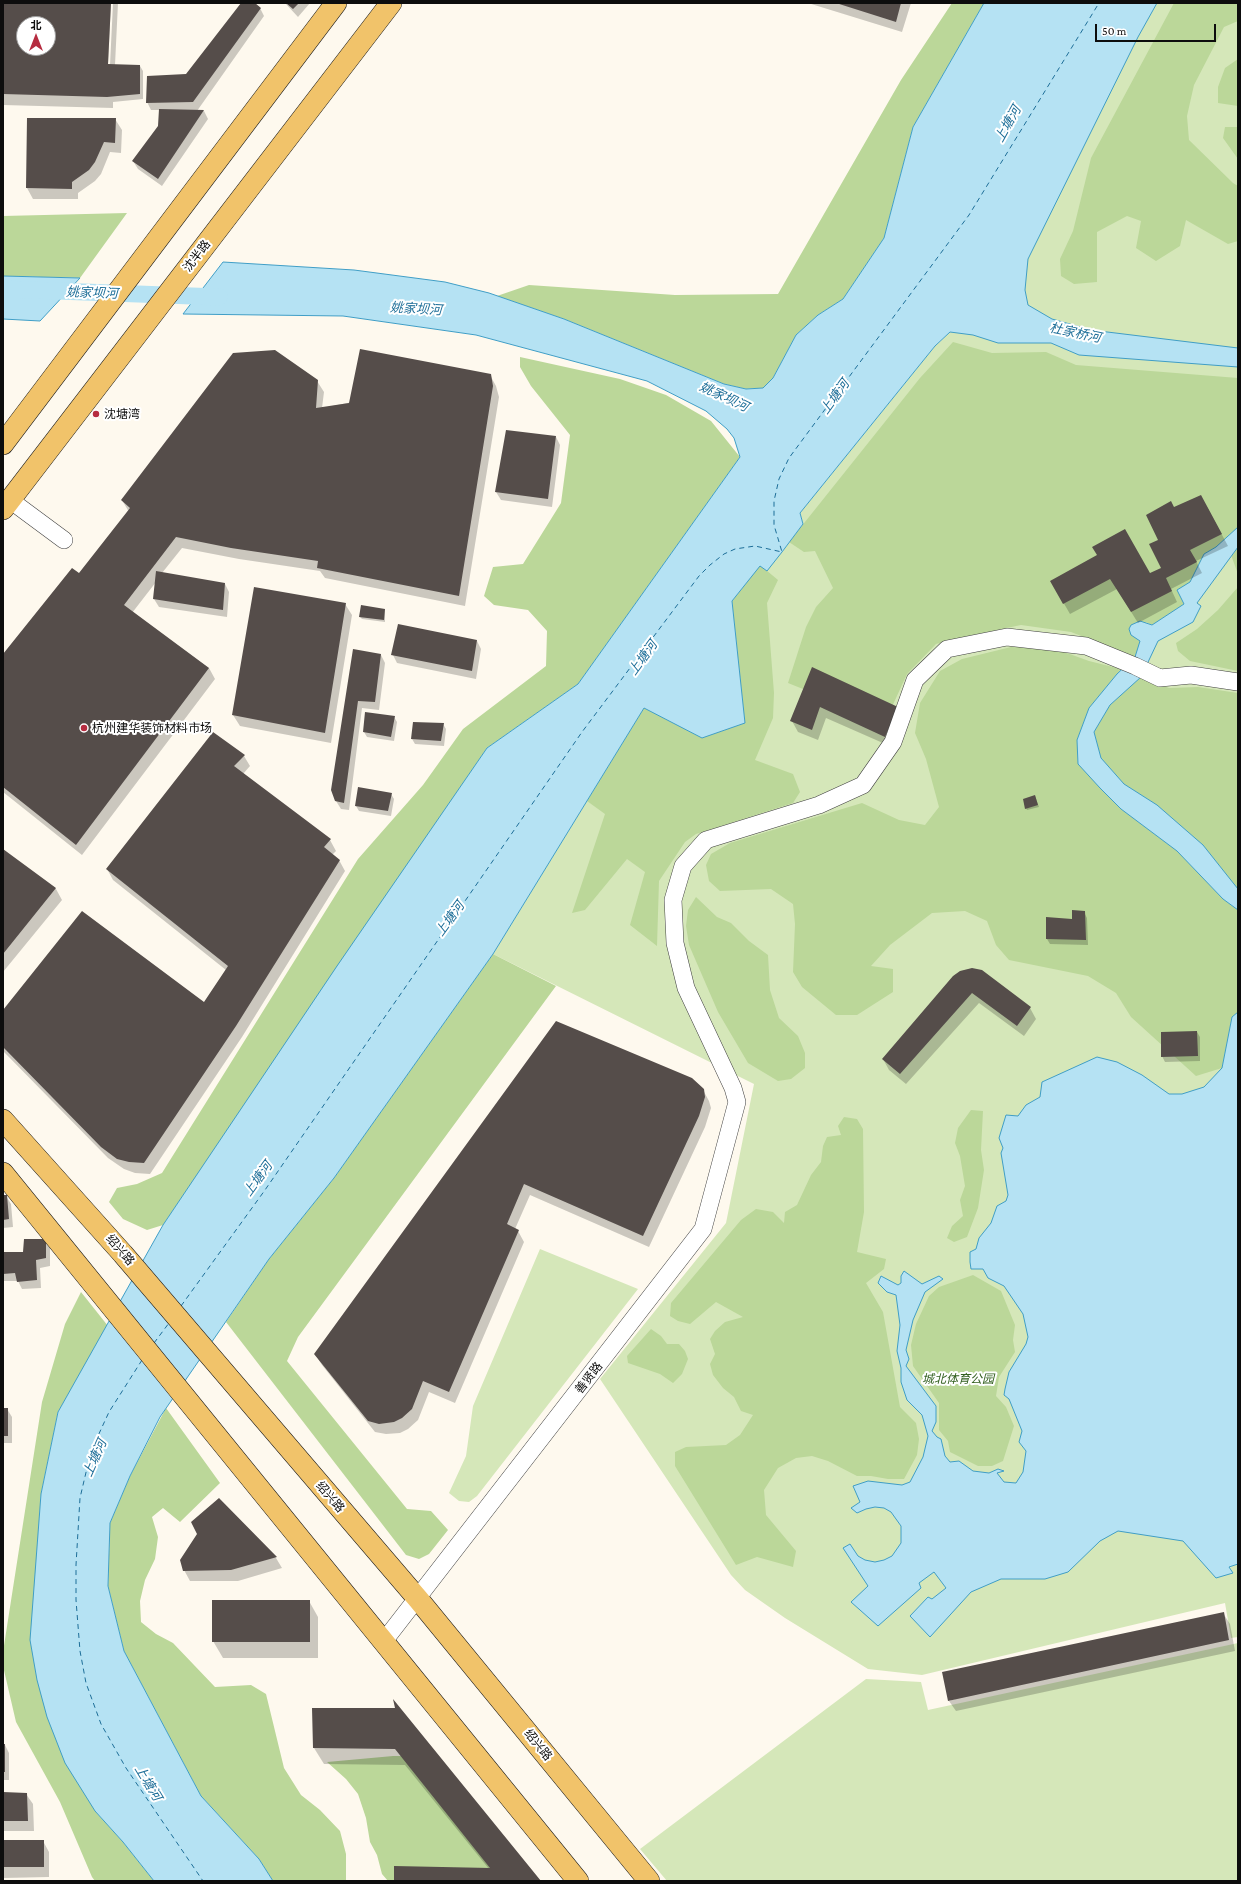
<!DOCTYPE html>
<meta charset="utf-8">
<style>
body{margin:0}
#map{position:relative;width:1241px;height:1884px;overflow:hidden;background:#fef9ee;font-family:"Crimson Pro","Noto Sans SC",serif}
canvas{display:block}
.frame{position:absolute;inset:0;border:4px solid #0d0d0d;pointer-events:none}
.north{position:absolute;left:16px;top:16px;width:40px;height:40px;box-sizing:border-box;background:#fff;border:1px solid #9e9e9e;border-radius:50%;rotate:0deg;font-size:11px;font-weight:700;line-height:16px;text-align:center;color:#0d0d0d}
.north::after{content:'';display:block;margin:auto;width:14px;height:18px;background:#b62c40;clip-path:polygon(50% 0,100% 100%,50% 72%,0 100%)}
.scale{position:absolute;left:1095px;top:24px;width:121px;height:18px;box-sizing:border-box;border:2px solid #0d0d0d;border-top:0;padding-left:5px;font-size:12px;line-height:14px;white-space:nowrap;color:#0d0d0d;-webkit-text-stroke:3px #fff;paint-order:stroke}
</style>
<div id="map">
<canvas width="1241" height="1884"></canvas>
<div class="frame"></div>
<div class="north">北</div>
<div class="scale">50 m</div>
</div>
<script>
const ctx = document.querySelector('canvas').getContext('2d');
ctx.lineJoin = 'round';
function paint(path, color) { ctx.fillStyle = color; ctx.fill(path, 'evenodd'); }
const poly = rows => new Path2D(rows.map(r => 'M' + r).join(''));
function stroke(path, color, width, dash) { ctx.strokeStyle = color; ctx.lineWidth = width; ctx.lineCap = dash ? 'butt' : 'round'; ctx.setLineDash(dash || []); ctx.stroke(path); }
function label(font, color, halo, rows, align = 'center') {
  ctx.font = font + ' "Crimson Pro","Noto Sans SC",serif'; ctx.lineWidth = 4; ctx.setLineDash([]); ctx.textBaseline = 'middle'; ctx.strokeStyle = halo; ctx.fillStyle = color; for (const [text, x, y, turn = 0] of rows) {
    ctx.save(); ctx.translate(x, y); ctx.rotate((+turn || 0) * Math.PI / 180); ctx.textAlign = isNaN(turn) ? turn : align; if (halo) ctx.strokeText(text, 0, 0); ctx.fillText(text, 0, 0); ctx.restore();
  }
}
paint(poly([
 [1157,3,1238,3,1238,1637,1231,1638,1225,1603,922,1675,868,1669,785,1618,745,1590,731,1575,600,1379,726,1223,754,1084,493,954,644,708,732,601,782,552,803,524,800,513,935,346,973,311],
 [540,1249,638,1289,477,1496,469,1502,459,1501,449,1493,466,1456,473,1406],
 [1238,1643,1238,1881,667,1881,640,1849,866,1679,921,1682,928,1710]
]), '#d5e7b9');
paint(poly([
 [952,3,984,3,913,127,884,238,843,299,818,315,796,335,773,378,763,388,746,389,724,384,564,319,497,296,529,285,675,295,778,294,901,80],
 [1174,3,1238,3,1238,21,1224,27,1194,85,1187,116,1189,140,1233,183,1238,186,1238,241,1228,244,1186,220,1180,246,1156,261,1136,248,1141,221,1127,216,1097,232,1097,282,1074,284,1061,276,1060,259,1073,231,1091,158],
 [1238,59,1238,106,1218,103,1218,87,1225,68],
 [1225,127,1238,127,1238,159,1223,138],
 [127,213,80,278,3,276,3,216],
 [953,342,992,353,1046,352,1076,365,1238,378,1238,527,1216,547,1204,554,1190,582,1177,590,1184,604,1152,625,1146,622,1135,657,1071,632,1021,625,959,638,936,644,907,674,885,722,788,683,806,627,816,607,833,588,815,551,804,552,789,542,920,378],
 [520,357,620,379,666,395,711,421,740,457,578,684,487,748,163,1225,147,1230,123,1219,109,1202,117,1188,137,1184,162,1173,358,859,423,785,463,729,546,666,547,631,528,610,494,605,484,596,493,567,523,564,561,503,570,435,531,386,520,367],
 [1238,547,1238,574,1231,555],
 [760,565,778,580,767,603,774,693,773,718,755,760,793,774,800,792,793,803,696,834,685,842,659,881,657,946,630,925,645,872,627,859,585,910,572,913,605,814,587,801,644,708,702,738,745,723,732,601],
 [1238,587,1238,671,1190,661,1178,651,1176,643,1197,629,1218,610],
 [1011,647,1053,648,1089,661,1121,669,1089,708,1077,740,1078,764,1121,809,1177,851,1223,899,1238,910,1238,1012,1232,1017,1222,1068,1196,1076,1131,1017,1116,993,1088,976,1009,960,996,945,987,921,965,911,932,913,890,945,871,966,893,969,893,992,857,1015,836,1015,802,987,793,972,795,924,793,904,771,889,720,891,709,881,706,865,711,854,730,843,862,803,899,820,925,825,939,807,926,759,915,733,920,703,940,671,962,659],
 [1141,677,1169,688,1198,687,1238,693,1238,889,1203,845,1157,805,1124,784,1101,758,1094,732,1110,705],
 [696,897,717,917,731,923,749,941,768,955,770,990,779,1018,798,1036,805,1053,805,1068,791,1079,778,1081,748,1063,718,1012,689,945,686,926,688,910],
 [493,954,556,986,298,1337,287,1361,407,1509,431,1511,448,1530,429,1554,419,1559,406,1555,226,1322,269,1259,334,1178],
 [971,1110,983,1111,981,1150,984,1170,978,1208,967,1237,954,1242,947,1238,952,1226,963,1216,960,1200,965,1186,960,1156,955,1143,958,1128],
 [844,1117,857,1119,863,1129,864,1212,857,1252,886,1259,884,1269,866,1283,883,1312,900,1407,916,1423,919,1439,917,1455,904,1479,888,1479,871,1476,857,1476,828,1461,812,1456,796,1458,778,1468,764,1490,766,1515,796,1551,793,1567,757,1557,736,1565,675,1466,675,1452,686,1447,726,1445,740,1435,753,1415,741,1411,734,1397,723,1388,713,1375,710,1364,715,1354,710,1339,715,1331,725,1322,743,1317,716,1302,690,1324,678,1321,670,1316,671,1303,741,1220,756,1209,773,1212,784,1223,785,1212,797,1205,811,1175,821,1162,823,1146,827,1137,841,1135,838,1126],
 [973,1275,1001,1291,1015,1325,1013,1340,1015,1352,999,1377,996,1396,1006,1407,1014,1426,1003,1461,992,1466,978,1466,950,1452,948,1441,939,1430,939,1403,913,1366,911,1345,916,1324,929,1296,939,1287],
 [81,1292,108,1326,58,1412,41,1494,37,1554,95,1811,123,1842,154,1881,95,1881,92,1877,60,1802,16,1722,3,1666,3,1652,42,1402,65,1324],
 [651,1329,661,1336,667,1344,679,1344,685,1351,688,1359,682,1374,673,1383,660,1374,628,1363,627,1356],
 [166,1408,220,1483,180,1522,163,1508,152,1517,158,1537,155,1559,145,1580,140,1601,141,1622,156,1634,173,1643,215,1687,251,1685,266,1694,284,1768,301,1795,320,1810,340,1831,346,1854,346,1881,273,1881,259,1859,201,1796,124,1651,108,1586,110,1523,130,1476],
 [393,1756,413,1756,517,1881,388,1881,382,1874,377,1855,370,1842,366,1818,358,1794,346,1779,327,1762]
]), '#bbd799');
const water = poly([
 [984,3,1157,3,1138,37,1028,259,1025,290,1028,305,1052,319,1091,330,1238,348,1238,367,1079,355,1051,343,998,343,973,335,950,332,935,346,800,513,803,524,782,552,767,571,760,566,732,601,745,723,702,738,644,708,493,954,334,1178,269,1259,160,1417,130,1476,110,1523,108,1586,124,1651,201,1796,259,1859,273,1881,154,1881,123,1842,95,1811,65,1763,47,1717,37,1680,30,1640,41,1494,58,1412,163,1225,337,966,487,748,578,684,740,457,734,438,727,429,706,411,647,381,476,335,343,316,183,314,223,262,354,270,445,282,489,293,564,319,724,384,746,389,763,388,773,378,796,335,818,315,843,299,884,238,913,127,984,3],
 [3,276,80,278,40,321,3,319,3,276],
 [1238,527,1238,547,1197,603,1201,606,1193,622,1158,641,1141,677,1110,705,1094,732,1101,758,1124,784,1157,805,1203,845,1238,889,1238,910,1223,899,1177,851,1121,809,1100,788,1078,764,1077,740,1089,708,1117,674,1135,657,1140,641,1131,635,1129,629,1131,625,1140,621,1152,625,1184,604,1177,590,1190,582,1204,554,1216,547,1238,527],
 [1238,1012,1238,1564,1229,1567,1233,1573,1216,1578,1183,1541,1118,1531,1100,1541,1068,1572,1045,1579,1001,1579,971,1592,930,1637,910,1616,928,1597,932,1599,946,1588,934,1572,919,1583,921,1588,878,1626,851,1602,868,1586,843,1548,850,1544,858,1556,865,1560,875,1562,884,1560,892,1556,901,1543,901,1526,891,1512,884,1508,875,1507,866,1509,857,1513,851,1508,860,1502,853,1486,868,1481,902,1485,910,1482,923,1457,928,1436,922,1415,907,1400,901,1382,901,1368,897,1351,900,1325,896,1295,887,1292,878,1283,881,1276,898,1285,901,1283,901,1276,904,1271,922,1284,939,1276,943,1279,925,1292,913,1320,906,1350,909,1359,906,1366,936,1406,936,1422,932,1431,937,1437,941,1439,945,1456,950,1462,959,1461,973,1471,989,1473,998,1469,1004,1471,997,1473,1004,1482,1016,1483,1023,1472,1026,1451,1019,1442,1022,1431,1009,1399,1004,1395,1005,1389,1009,1372,1026,1344,1028,1337,1023,1314,1004,1286,988,1278,983,1269,971,1269,970,1262,970,1252,976,1249,979,1238,991,1223,997,1206,1006,1201,1008,1195,1001,1153,1003,1148,999,1138,1006,1115,1018,1116,1026,1105,1040,1097,1042,1082,1097,1057,1117,1062,1142,1075,1169,1094,1182,1094,1204,1087,1222,1068,1232,1017,1238,1012]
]);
paint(water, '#b5e2f3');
stroke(water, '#409ec6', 1);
paint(poly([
 [3,3,111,3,108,65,110,65,113,3,118,3,115,65,140,66,143,71,143,99,113,102,113,108,3,105],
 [24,24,48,24,48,48,24,48],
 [242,3,253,3,260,8,264,16,197,111,204,111,208,119,162,186,138,169,133,161,159,127,160,110,151,110,147,102,186,75],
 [285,3,310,3,298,17],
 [808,3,911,3,902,32],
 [115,119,122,130,121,153,110,152,101,174,95,181,78,193,78,199,33,199,27,188],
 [490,375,496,386,499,397,465,606,325,578,320,571,239,559,182,548,162,573,225,584,229,592,227,617,159,607,154,599,156,582,132,613,209,668,215,679,82,855,3,792,3,655,80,574,129,512,122,500,317,381,324,392,322,408],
 [556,437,560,445,552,507,501,500,496,492],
 [1207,507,1228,546,1196,561,1202,573,1171,589,1177,602,1138,623,1117,589,1070,614,1051,581,1149,574,1162,569,1159,540,1174,508],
 [345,604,352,615,331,743,240,726,233,715],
 [385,610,385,622,362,619,360,617],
 [477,641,481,649,476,679,397,663,393,655],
 [354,651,381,655,385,663,379,710,362,708,349,810,341,809,336,801],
 [813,668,903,718,892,747,826,718,818,740,798,732,792,721],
 [394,717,397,722,394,741,367,737,364,732],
 [443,724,446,729,444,746,415,744,412,739],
 [244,756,250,766,243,774,330,840,336,851,332,855,339,860,345,871,242,1037,150,1174,135,1173,124,1169,108,1158,3,1051,3,1012,204,1003,226,970,113,880,107,869],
 [391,794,394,799,391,816,359,811,356,806],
 [1035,796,1039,807,1027,810,1026,808],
 [3,850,56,889,62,900,3,972],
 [1084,912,1087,918,1088,945,1050,944,1047,939],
 [954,976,1030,1008,1036,1019,1024,1036,979,1003,906,1084,889,1070,883,1059],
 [557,1022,703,1090,709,1101,711,1108,705,1127,649,1247,530,1195,515,1229,518,1231,524,1242,455,1403,429,1392,418,1420,408,1429,400,1433,386,1434,375,1432,322,1365,315,1354],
 [1197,1032,1200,1037,1200,1061,1165,1062,1162,1056],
 [3,1196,6,1196,11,1204,13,1227,3,1228],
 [45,1240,50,1248,50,1266,40,1268,41,1288,22,1289,18,1281,3,1281,3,1253,24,1253],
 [3,1409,7,1409,12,1417,12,1443,3,1443],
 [218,1499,276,1558,282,1568,238,1581,190,1581,184,1570],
 [309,1601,318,1617,318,1658,223,1658,213,1641],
 [1223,1613,1230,1624,1235,1651,956,1711,949,1701],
 [396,1709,540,1881,395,1881,489,1869,405,1765,324,1764,314,1748],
 [3,1745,5,1745,9,1753,9,1780,3,1780],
 [3,1793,26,1794,33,1804,34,1831,3,1831],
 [3,1841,43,1841,49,1852,49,1877,3,1878]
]), '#0003');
stroke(poly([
 [3,289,219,297]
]), '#b5e2f3', 17);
stroke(poly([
 [181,1306,265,1190,582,732,699,576,710,565,724,554,735,549,755,546,782,552,774,525,774,501,779,479,789,458,969,215,1099,3],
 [154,1343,169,1323],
 [142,1360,109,1412,91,1451,80,1498,76,1565,76,1600,80,1651,86,1683,101,1724,126,1768,203,1881]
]), '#1d6e98', 1, [5, 4]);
paint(poly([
 [3,3,111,3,108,64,140,65,140,94,107,97,3,94],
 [24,24,48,24,48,48,24,48],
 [241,3,255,3,261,8,193,102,146,103,147,76,186,74],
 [286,3,299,3,293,9],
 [836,3,901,3,896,22],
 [159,109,204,110,158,179,132,161,158,126],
 [27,118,116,118,115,143,104,142,95,162,89,170,72,182,72,189,26,188],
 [360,349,491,374,493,386,459,596,317,568,318,561,231,548,176,537,124,605,209,668,76,845,3,787,3,654,72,568,79,573,130,508,121,500,233,353,275,350,318,380,316,408,349,403],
 [506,430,556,436,548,499,495,492],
 [1201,495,1222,534,1190,550,1197,562,1166,578,1172,591,1131,612,1110,579,1063,604,1050,581,1097,555,1092,547,1125,529,1150,573,1161,568,1149,544,1158,540,1146,515,1171,501,1174,507],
 [156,571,225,583,223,610,153,599],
 [254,587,346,603,325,733,232,715],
 [361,605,385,609,384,620,359,617],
 [398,624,477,640,472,671,391,655],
 [353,649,381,654,375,702,358,701,344,803,335,801,331,790],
 [812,667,898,707,885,737,820,707,812,730,790,721],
 [365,712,395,716,391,737,363,732],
 [413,722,444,723,441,741,411,739],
 [213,732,245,755,234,766,331,839,324,847,340,860,236,1026,144,1163,129,1162,117,1159,101,1147,3,1047,3,1010,82,911,204,1002,228,966,106,869],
 [358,787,392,793,388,811,355,806],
 [1035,795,1038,805,1025,809,1023,799],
 [3,849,56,888,3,954],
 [1072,910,1085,911,1086,940,1046,939,1046,917,1072,919],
 [972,968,982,970,1031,1007,1017,1026,972,993,900,1074,882,1059,953,976,960,971],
 [556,1021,692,1078,704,1089,705,1097,699,1116,643,1236,524,1184,507,1224,519,1230,449,1392,423,1381,412,1409,402,1418,394,1422,379,1424,368,1421,314,1354],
 [1197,1031,1198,1056,1161,1057,1161,1032],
 [3,1195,7,1195,9,1219,3,1220],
 [24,1239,46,1239,46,1258,36,1260,37,1280,17,1282,15,1273,3,1274,3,1252,23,1252],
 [3,1408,8,1408,8,1436,3,1436],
 [219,1498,277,1557,231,1570,183,1571,180,1560,197,1534,191,1522],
 [212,1600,310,1600,310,1642,212,1642],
 [1224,1612,1229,1640,948,1701,942,1672],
 [393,1699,541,1881,394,1881,394,1866,490,1868,395,1749,313,1748,312,1708,395,1708],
 [3,1744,5,1744,5,1772,3,1772],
 [3,1792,27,1793,28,1821,3,1821],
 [3,1840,44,1840,44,1867,3,1867]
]), '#554d4a');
const minor = poly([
 [10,500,64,540],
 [384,1641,703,1229,737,1102,733,1088,686,988,675,943,673,900,683,866,706,840,819,805,863,785,893,742,915,680,947,649,1007,637,1086,646,1135,666,1160,678,1191,675,1238,682]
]);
const major = poly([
 [3,444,336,3],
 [3,509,391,3],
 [3,1120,123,1254,418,1599,649,1881],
 [3,1173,578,1881]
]);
stroke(minor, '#404040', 18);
stroke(major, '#1e1e1e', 22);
stroke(minor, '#fff', 17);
stroke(major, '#f1c36a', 21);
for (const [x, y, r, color] of [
 [96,414,4,"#b62c40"],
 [84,728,4,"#b62c40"]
]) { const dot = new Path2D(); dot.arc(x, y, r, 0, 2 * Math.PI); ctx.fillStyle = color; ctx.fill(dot); stroke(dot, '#fff', 1.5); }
label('12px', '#0d0d0d', '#fff', [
 ["沈半路",197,256,-53],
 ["绍兴路",120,1250,49],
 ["善贤路",589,1378,-52],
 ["绍兴路",330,1497,49],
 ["绍兴路",538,1745,51]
]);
label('12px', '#0d0d0d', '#fff', [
 ["沈塘湾",104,414],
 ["杭州建华装饰材料市场",92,728]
], 'left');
label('italic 12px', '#346121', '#fff', [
 ["城北体育公园",958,1379]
]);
label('italic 13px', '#1d6e98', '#fff', [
 ["上塘河",1008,124,-61],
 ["姚家坝河",92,293,2],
 ["姚家坝河",416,309,3],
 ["杜家桥河",1075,333,12],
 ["姚家坝河",724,397,25],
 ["上塘河",835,397,-54],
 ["上塘河",643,658,-54],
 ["上塘河",450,919,-54],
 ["上塘河",258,1179,-54],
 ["上塘河",95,1458,-66],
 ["上塘河",148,1783,59]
]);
</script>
